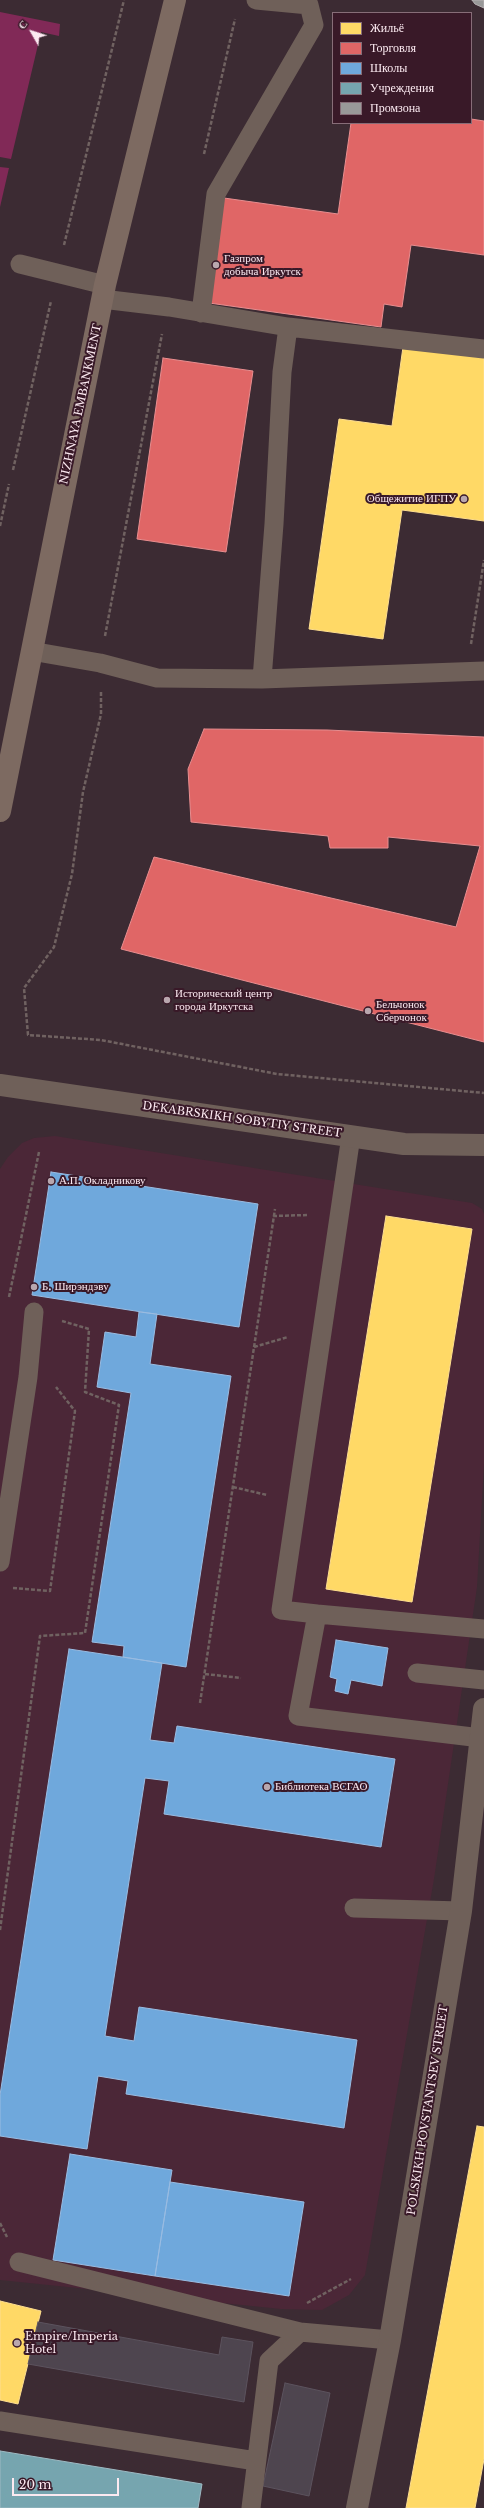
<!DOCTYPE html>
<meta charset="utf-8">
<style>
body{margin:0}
#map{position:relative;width:484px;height:2508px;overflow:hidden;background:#3c2b33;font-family:"Libre Baskerville",serif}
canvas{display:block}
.legend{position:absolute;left:332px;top:12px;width:140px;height:112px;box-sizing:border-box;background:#391928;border:1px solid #876d78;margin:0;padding:5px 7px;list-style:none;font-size:12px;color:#fceaf1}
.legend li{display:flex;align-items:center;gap:8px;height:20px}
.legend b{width:20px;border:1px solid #876d78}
.north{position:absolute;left:12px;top:12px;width:40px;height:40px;-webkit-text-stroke:3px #391928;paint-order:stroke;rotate:309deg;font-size:11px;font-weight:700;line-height:16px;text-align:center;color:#fceaf1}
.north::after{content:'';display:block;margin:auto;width:14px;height:18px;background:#fceaf1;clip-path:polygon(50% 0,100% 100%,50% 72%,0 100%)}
.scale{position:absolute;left:12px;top:2478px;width:107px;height:18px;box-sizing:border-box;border:2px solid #fceaf1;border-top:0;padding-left:5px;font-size:12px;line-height:14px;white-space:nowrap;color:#fceaf1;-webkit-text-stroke:3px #391928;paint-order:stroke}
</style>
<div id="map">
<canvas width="484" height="2508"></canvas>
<ul class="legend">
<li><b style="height:11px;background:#ffd966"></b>Жильё</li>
<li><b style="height:11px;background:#e06666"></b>Торговля</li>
<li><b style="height:11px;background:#6fa8dc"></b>Школы</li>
<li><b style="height:11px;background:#76a5af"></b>Учреждения</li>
<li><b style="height:11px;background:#999"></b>Промзона</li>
</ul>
<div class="north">С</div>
<div class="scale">20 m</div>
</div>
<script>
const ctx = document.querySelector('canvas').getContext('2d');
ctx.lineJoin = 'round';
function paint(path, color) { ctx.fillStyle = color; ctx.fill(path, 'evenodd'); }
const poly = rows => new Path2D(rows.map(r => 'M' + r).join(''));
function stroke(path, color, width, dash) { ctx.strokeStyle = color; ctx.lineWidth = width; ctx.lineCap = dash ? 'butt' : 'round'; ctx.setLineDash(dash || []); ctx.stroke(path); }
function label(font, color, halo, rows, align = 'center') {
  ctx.font = font + ' "Libre Baskerville",serif'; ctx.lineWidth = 4; ctx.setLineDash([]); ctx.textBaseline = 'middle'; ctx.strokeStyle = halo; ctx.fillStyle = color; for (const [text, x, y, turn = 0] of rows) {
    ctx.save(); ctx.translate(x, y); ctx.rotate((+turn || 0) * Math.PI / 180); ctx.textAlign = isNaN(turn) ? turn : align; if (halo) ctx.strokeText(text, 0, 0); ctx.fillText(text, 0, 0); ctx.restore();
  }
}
paint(poly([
 [55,1136,472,1203,482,1209,484,1214,484,1464,477,1587,434,1879,365,2275,349,2295,322,2310,281,2309,0,2280,0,1169,8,1157,22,1143,34,1138],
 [336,1640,388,1648,382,1686,351,1680,348,1694,335,1691,337,1679,330,1677]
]), '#4b2737');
paint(poly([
 [0,12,60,24,59,36,41,32,11,159,0,157],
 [0,167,9,168,0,207]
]), '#812957');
const homes = poly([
 [403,347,484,358,484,521,402,510,383,639,309,629,339,419,392,426,403,347],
 [386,1216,472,1229,412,1602,326,1589,386,1216],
 [477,2126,484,2127,484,2459,475,2508,406,2508,477,2126],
 [0,2301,41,2311,18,2404,0,2400,0,2301]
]);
paint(homes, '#ffd966');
stroke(homes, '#fede90', 1);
const shops = poly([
 [471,119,484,121,484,255,411,245,402,307,384,304,381,327,209,303,224,198,338,214,351,123,471,123,471,119],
 [163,358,253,371,226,552,137,539,163,358],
 [204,729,327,730,484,737,484,1042,121,949,154,857,456,927,480,846,388,837,388,848,330,848,328,836,191,822,188,769,204,729]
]);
paint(shops, '#e06666');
stroke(shops, '#e88e90', 1);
const schools = poly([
 [51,1172,258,1204,239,1327,32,1295,51,1172],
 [139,1312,157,1314,150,1364,231,1376,186,1667,123,1657,124,1646,92,1642,131,1393,97,1387,105,1332,136,1337,139,1312],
 [336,1640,388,1648,382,1686,351,1680,348,1694,335,1691,337,1679,330,1677,336,1640],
 [69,1649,162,1663,150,1740,174,1743,177,1726,395,1759,381,1847,164,1814,169,1781,145,1778,105,2036,134,2041,139,2007,357,2040,344,2128,126,2094,128,2081,98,2076,87,2149,0,2136,0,2095,69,1649],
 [70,2154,172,2170,155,2276,53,2260,70,2154],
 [170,2182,304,2202,289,2296,155,2276,170,2182]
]);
paint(schools, '#6fa8dc');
stroke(schools, '#99bce2', 1);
const public = poly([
 [0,2451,202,2484,198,2508,0,2508,0,2451]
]);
paint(public, '#76a5af');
stroke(public, '#9ebac3', 1);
const industry = poly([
 [472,0,484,0,484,8,475,4,472,0]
]);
paint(industry, '#999');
stroke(industry, '#b7b1b3', 1);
const building = poly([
 [38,2322,219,2355,222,2337,253,2342,244,2402,28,2364,38,2322],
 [285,2383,330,2393,309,2496,263,2486,285,2383]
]);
paint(building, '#4e454f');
stroke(building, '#5c535e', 1);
stroke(poly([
 [204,154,235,19],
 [64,245,124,0],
 [13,470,51,301],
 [0,526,9,484],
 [105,636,162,334],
 [471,644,484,560],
 [101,692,101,714,83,792,72,874,54,947,24,988,28,1035,101,1040,277,1074,484,1093],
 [273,1216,308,1215],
 [9,1297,39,1152],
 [254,1347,288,1337],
 [233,1487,267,1495],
 [13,1588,50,1591,75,1411,56,1387],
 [205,1674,241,1678],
 [200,1703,275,1209],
 [0,1930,40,1636,85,1633,119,1405,85,1392,89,1329,62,1321],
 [0,2223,7,2237],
 [307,2303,351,2279]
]), '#706261', 2.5, [4, 2]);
stroke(poly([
 [20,264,105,285],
 [102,299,169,307,288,327,484,349],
 [201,313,216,194,314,25,309,5,256,0],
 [31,651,100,663,157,678,262,679,274,524,282,372,288,327],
 [262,679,484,671],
 [0,1562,28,1377,34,1312],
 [317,1614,281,1610,351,1136],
 [417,1673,484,1680],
 [481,1738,298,1716,317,1614,484,1629],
 [354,1908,461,1911],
 [19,2262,300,2332],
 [0,2421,256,2461],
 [251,2508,269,2361,300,2332,390,2340]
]), '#6f6059', 19);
stroke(poly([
 [357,2508,390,2340,461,1911,484,1709]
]), '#6f6059', 22);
stroke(poly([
 [0,1085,404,1144,484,1145]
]), '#6f6059', 22);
stroke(poly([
 [0,811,105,285,175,0]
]), '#7d6a61', 22);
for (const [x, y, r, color] of [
 [216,265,4,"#b9a7ae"],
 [464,499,4,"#b9a7ae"],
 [167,1000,4,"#b9a7ae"],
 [368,1011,4,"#b9a7ae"],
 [51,1181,4,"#b9a7ae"],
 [34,1287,4,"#b9a7ae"],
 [267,1787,4,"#b9a7ae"],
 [17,2343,4,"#b9a7ae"]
]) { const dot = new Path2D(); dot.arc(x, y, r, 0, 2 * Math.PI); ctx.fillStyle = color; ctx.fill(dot); stroke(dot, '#391928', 1.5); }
label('11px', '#fceaf1', '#391928', [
 ["Газпром",224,259],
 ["добыча Иркутск",224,272],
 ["Общежитие ИГПУ",456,499,"right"],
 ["Исторический центр",175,994],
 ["города Иркутска",175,1007],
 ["Бельчонок",376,1005],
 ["Сберчонок",376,1018],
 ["А.П. Окладникову",59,1181],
 ["Б. Ширэндэву",42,1287],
 ["Библиотека ВСГАО",275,1787],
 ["Empire/Imperia",25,2337],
 ["Hotel",25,2350]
], 'left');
label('11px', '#fceaf1', '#391928', [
 ["NIZHNAYA EMBANKMENT",81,404,-78],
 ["DEKABRSKIKH SOBYTIY STREET",242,1120,8],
 ["POLSKIKH POVSTANTSEV STREET",428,2110,-81]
]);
</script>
